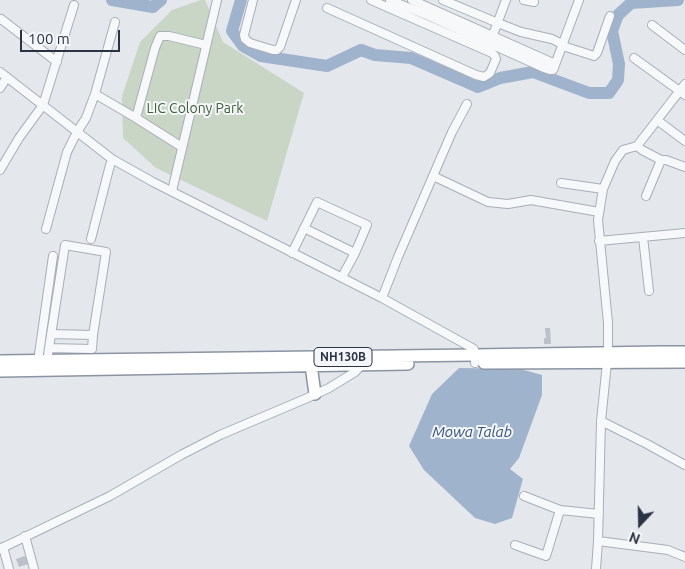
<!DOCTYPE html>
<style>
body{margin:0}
#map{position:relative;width:685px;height:569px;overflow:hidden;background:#e4e7ec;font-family:Ubuntu,sans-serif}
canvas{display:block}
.north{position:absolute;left:615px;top:499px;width:50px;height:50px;-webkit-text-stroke:4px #f4f6f9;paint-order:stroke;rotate:201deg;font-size:14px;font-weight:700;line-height:20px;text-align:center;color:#2b3445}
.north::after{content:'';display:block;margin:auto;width:18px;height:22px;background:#2b3445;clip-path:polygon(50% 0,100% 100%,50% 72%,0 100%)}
.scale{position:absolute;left:20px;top:30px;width:100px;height:22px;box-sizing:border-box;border:2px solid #2b3445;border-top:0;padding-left:6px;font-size:15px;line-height:18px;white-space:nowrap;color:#2b3445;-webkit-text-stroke:4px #f4f6f9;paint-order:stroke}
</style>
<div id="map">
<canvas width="685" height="569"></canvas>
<div class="north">N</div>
<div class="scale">100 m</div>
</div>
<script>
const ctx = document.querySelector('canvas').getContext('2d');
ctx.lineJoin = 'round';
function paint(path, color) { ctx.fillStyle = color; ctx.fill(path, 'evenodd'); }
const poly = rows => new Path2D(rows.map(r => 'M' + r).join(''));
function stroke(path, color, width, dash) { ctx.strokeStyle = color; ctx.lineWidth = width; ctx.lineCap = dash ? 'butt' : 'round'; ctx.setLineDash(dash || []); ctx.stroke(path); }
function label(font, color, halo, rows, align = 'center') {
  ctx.font = font + ' Ubuntu,sans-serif'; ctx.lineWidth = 4; ctx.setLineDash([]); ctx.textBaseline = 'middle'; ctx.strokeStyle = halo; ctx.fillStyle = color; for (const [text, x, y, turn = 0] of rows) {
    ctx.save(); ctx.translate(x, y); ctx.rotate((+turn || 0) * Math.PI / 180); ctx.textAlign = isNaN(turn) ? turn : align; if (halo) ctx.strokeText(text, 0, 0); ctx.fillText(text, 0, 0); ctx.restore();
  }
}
paint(poly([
 [201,0,205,0,223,42,304,93,267,221,156,168,123,138,122,96,140,42,172,10]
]), '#c9d6c5');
paint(poly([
 [459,368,520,369,542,375,542,395,519,458,510,469,523,479,512,518,495,524,475,518,424,470,409,446,432,394]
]), '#9fb4cc');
stroke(poly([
 [112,0,153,7,161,0],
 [241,0,232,31,243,46,261,56,327,66,361,50,375,55,411,58,478,87,500,78,533,72,589,93,609,93,618,80,619,64,612,31,618,15,631,3,678,0]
]), '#9fb4cc', 12);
paint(poly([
 [545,328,550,328,551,344,544,344,544,338,546,338],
 [25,556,28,564,19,567,16,559]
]), '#bbc0ca');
const minor = poly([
 [253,0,245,31,244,35,245,39,250,43,273,50,277,50,280,47,296,0],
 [390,0,429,16,544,68,550,70,553,70,554,68,555,65,553,63,412,0],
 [443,0,498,23,521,32,552,39,562,44,566,47,591,55,594,56,597,53,610,16],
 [524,0,534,2],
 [327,8,476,75,484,77,490,73,496,59,495,56,492,53,371,0],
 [0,20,1,19,57,62],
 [652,25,685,50],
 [491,40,506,0],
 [634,58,685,95],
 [555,65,579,0],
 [0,72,112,159,153,182,382,298,474,349,475,363],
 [0,88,7,77],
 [95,94,136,118],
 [657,120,685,141],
 [637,146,642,150,661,160,666,160,685,167],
 [182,147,136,118,155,48,160,36,169,36,206,45],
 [0,170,19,138,43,105,74,5],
 [433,176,488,202,508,204,531,200,599,212],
 [561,183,603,189],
 [172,191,217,0],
 [646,196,661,160],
 [304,228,355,253],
 [46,229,67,152,77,132,86,118,95,94,115,22],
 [643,237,649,291],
 [91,239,109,169,112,159],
 [599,241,685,233],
 [292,253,317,202,367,225,355,253,342,277],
 [382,298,398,257,452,132,467,104],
 [49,348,92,349,93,335],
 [38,361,53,256],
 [47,361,49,348,65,245,106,252,93,335,51,334],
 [601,421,647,444,685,465],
 [524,496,560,510,599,514],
 [25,536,34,569],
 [598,541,668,550,685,557],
 [515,545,546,556,560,510],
 [3,547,9,569],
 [0,549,110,496,181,455,220,435,305,399,329,388,355,372,362,365],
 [596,569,598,541,601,421,608,353,608,323,598,220,603,189,615,161,623,150,637,146,685,84]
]);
const highway = poly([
 [0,361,474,355,660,352,685,352],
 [484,363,685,362],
 [311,365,315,394],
 [0,371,408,364]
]);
stroke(minor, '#a9aeb7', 10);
stroke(highway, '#8b94a3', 14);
stroke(minor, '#f7f8fa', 8);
stroke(highway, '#fff', 11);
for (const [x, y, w] of [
 [343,357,58]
]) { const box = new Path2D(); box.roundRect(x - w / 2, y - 9.5, w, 19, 4); ctx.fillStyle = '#f4f6f9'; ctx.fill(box); stroke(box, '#2b3445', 1); }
label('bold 12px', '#2b3445', null, [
 ["NH130B",343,357]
]);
label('14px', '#3f6138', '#f4f6f9', [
 ["LIC Colony Park",195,108]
]);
label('italic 15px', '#34527a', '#f4f6f9', [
 ["Mowa Talab",472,432]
]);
</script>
